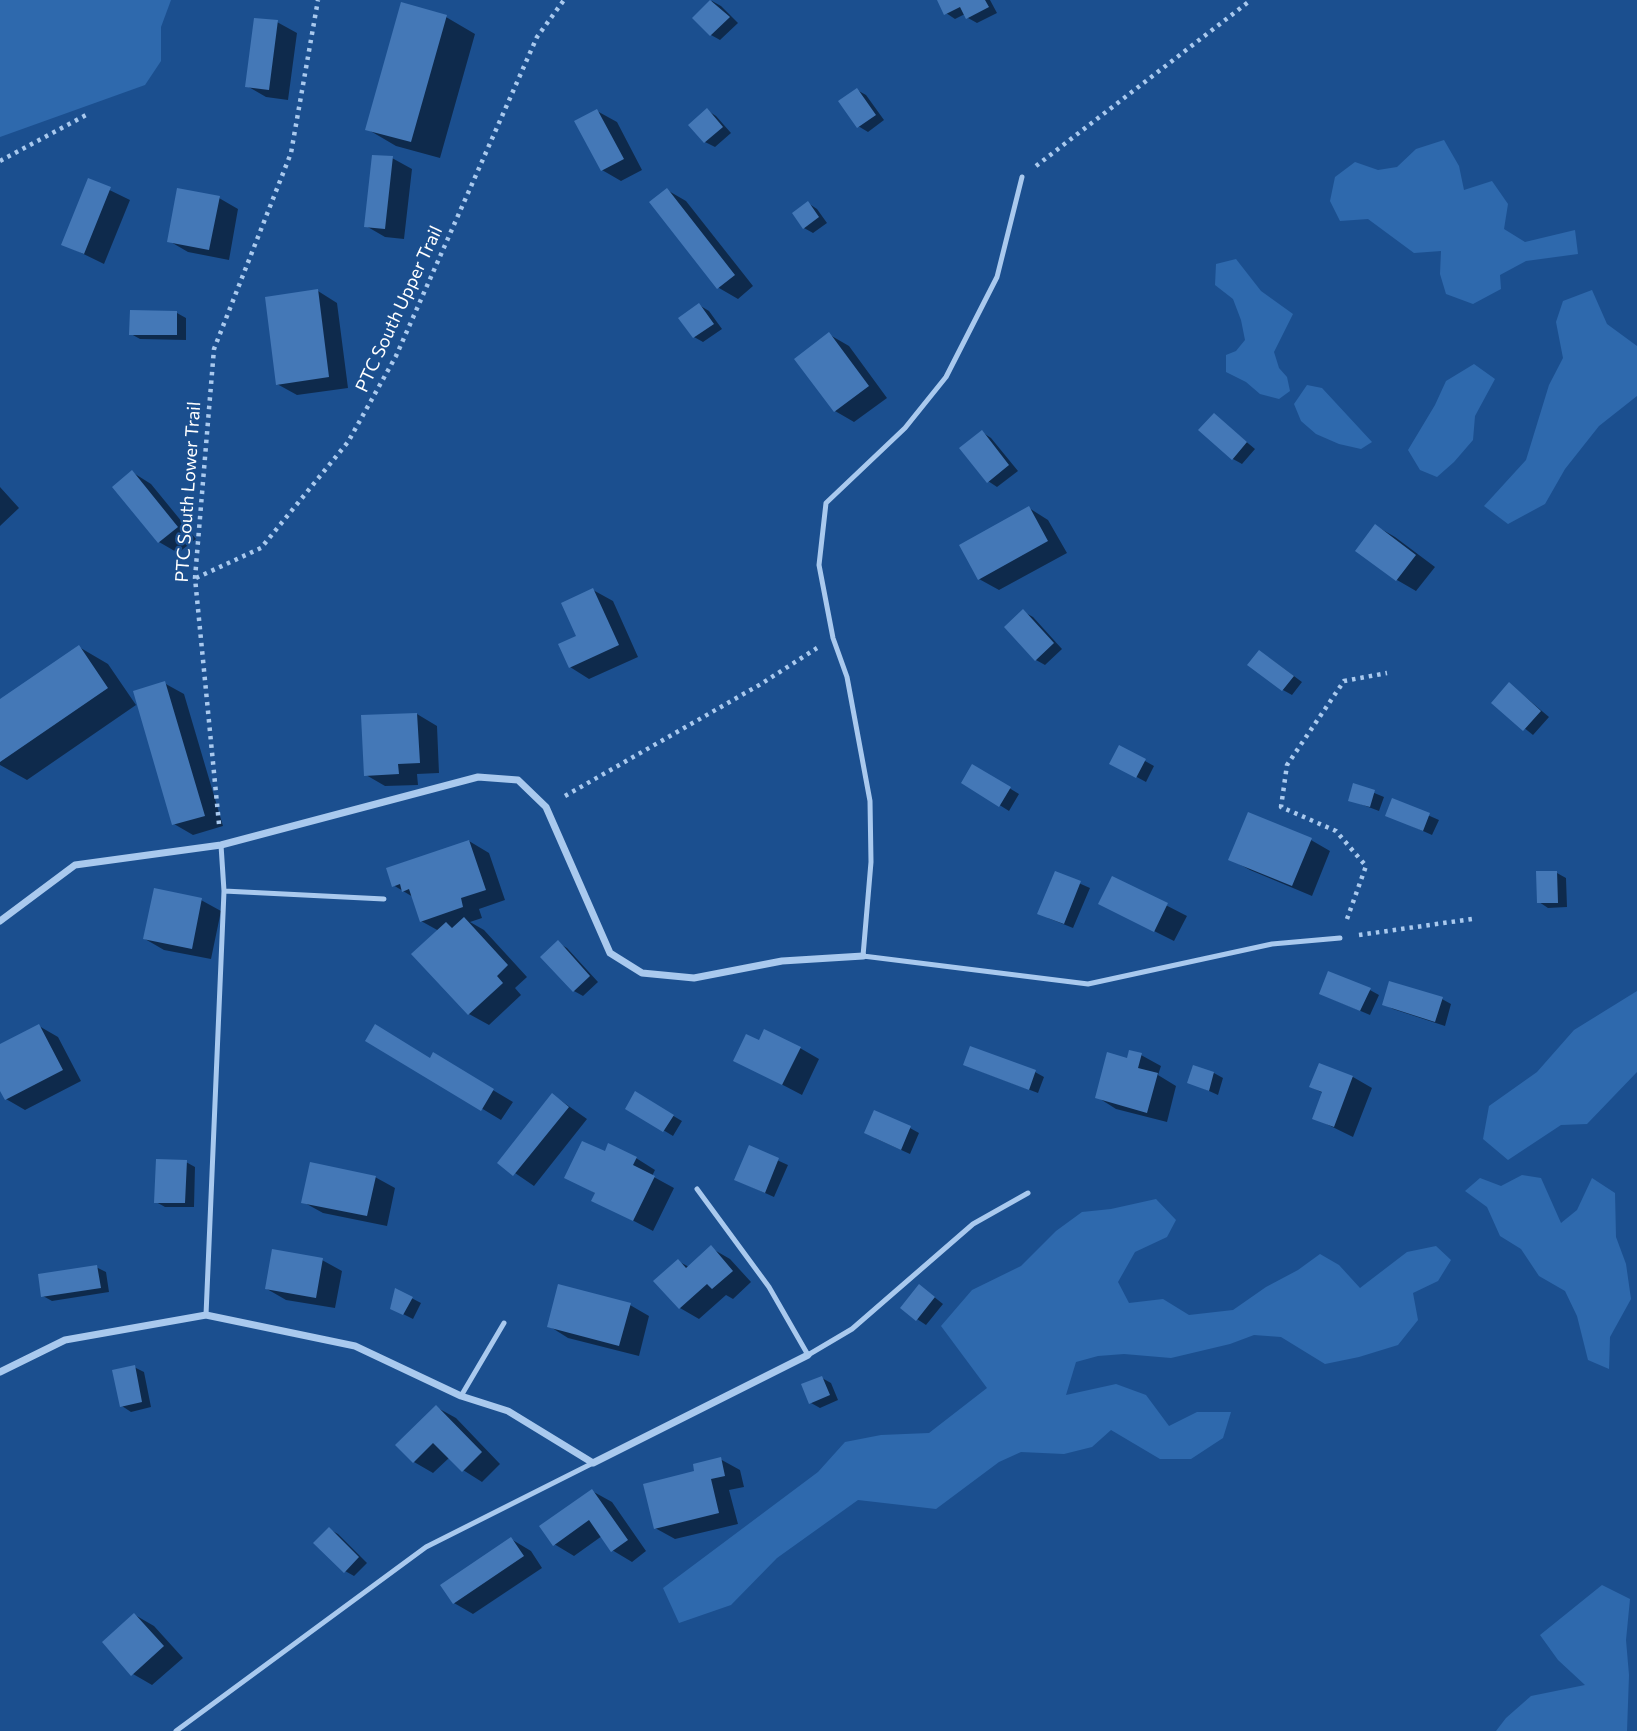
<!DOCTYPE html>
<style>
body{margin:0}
canvas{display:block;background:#1b4f8f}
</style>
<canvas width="1637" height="1731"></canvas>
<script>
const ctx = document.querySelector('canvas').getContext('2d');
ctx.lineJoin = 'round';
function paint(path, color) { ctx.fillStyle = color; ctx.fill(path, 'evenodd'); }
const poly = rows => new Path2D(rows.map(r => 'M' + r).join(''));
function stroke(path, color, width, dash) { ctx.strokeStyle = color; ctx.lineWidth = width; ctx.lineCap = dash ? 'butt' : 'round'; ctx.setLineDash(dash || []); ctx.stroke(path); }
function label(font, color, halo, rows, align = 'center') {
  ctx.font = font + ' Commissioner,sans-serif'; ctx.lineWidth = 5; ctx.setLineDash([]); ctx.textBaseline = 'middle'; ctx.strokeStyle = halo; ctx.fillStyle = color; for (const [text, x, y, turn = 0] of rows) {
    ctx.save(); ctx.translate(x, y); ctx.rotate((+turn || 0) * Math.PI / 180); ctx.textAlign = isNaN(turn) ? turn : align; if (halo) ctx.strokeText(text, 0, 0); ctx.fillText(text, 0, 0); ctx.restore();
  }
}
paint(poly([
 [0,0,171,0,161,27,161,61,145,85,0,137],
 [1444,140,1459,166,1464,190,1492,181,1508,204,1504,229,1525,242,1575,230,1578,254,1526,261,1500,275,1501,289,1473,304,1446,294,1440,274,1441,251,1414,253,1368,219,1340,221,1330,201,1335,177,1355,162,1378,170,1397,167,1416,149],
 [1236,259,1261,291,1293,314,1274,352,1279,368,1287,377,1290,391,1279,399,1260,394,1246,382,1226,372,1226,355,1236,351,1245,340,1241,320,1233,299,1215,285,1216,264],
 [1592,290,1607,324,1637,346,1637,396,1599,426,1565,469,1545,504,1508,524,1484,506,1526,460,1549,385,1563,358,1556,322,1563,301],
 [1474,364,1495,379,1475,416,1473,440,1454,462,1437,477,1420,470,1408,450,1435,405,1446,381],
 [1307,385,1322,388,1372,442,1361,449,1339,444,1316,434,1301,421,1294,404],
 [1637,991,1637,1072,1587,1124,1561,1125,1508,1160,1483,1139,1489,1106,1537,1072,1574,1030],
 [1522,1175,1541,1178,1561,1223,1577,1210,1592,1178,1615,1193,1616,1237,1626,1264,1631,1299,1610,1337,1609,1369,1588,1360,1577,1316,1565,1291,1539,1276,1521,1249,1500,1236,1487,1207,1465,1191,1480,1178,1501,1186],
 [1156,1199,1176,1220,1167,1237,1135,1252,1118,1282,1129,1303,1163,1299,1189,1315,1233,1310,1266,1287,1298,1270,1320,1254,1339,1265,1360,1288,1407,1252,1436,1246,1451,1260,1438,1281,1413,1293,1418,1320,1398,1345,1359,1357,1325,1364,1281,1337,1254,1335,1230,1344,1171,1358,1124,1354,1098,1356,1076,1362,1066,1395,1116,1384,1146,1395,1169,1426,1197,1412,1231,1412,1223,1438,1191,1459,1160,1459,1111,1430,1092,1447,1064,1454,1021,1452,999,1462,936,1509,858,1500,777,1558,731,1605,679,1623,663,1588,818,1472,845,1442,881,1435,929,1433,987,1388,941,1326,972,1290,1021,1266,1056,1231,1082,1212,1111,1209],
 [1602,1585,1630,1599,1626,1640,1629,1675,1627,1731,1496,1731,1506,1718,1531,1696,1585,1685,1558,1660,1540,1635]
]), '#2e69ad');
paint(poly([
 [939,0,990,0,997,13,977,23,968,18,965,14,955,19,946,13],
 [712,1,721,6,738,23,720,40,711,35,695,18],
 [446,17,475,34,440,158,396,146,367,129],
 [277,22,297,33,288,100,266,97,247,86],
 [857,90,866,95,884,120,868,132,858,126],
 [707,110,716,116,731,133,715,147,705,142,690,125],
 [597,111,617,122,642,170,621,181,602,170],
 [392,158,412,169,404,239,385,237,366,226],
 [89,180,130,200,104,264,63,244],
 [667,190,686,201,753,286,738,299,719,288],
 [219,198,238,209,229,260,188,252,169,241],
 [808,203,817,209,827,223,813,233,804,228],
 [318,291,337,303,348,388,297,395,277,384],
 [699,305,709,311,722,329,703,342,694,337],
 [177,313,186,318,186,340,140,339,131,334],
 [830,335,849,346,887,398,854,422,835,411],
 [1214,415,1255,449,1242,464,1233,459],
 [982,432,991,438,1018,471,997,487,988,481],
 [132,472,151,484,196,539,178,553,159,542],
 [0,487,19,508,0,526],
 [1029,508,1048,520,1067,553,999,590,979,579],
 [1376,526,1395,537,1435,567,1416,591,1397,580],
 [593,590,613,601,638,657,589,679,570,667],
 [1024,612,1033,617,1062,649,1045,665,1036,660],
 [79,647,108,664,136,705,27,780,0,765,0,701],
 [1268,657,1302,682,1292,695,1283,690],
 [164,683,184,694,223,826,193,835,174,824],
 [1510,684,1549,717,1533,735,1493,703],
 [417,714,437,726,439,773,417,774,418,785,385,786,366,775],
 [1120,747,1154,766,1146,782,1120,768],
 [973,766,1019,794,1009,811,963,782],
 [1355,785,1384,797,1379,811,1350,800],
 [1393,800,1439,820,1432,835,1387,815],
 [1311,840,1330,851,1312,896,1250,870,1230,859],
 [469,841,489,853,505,900,479,909,482,918,470,922,484,930,527,977,515,988,521,995,489,1025,469,1014,439,931,421,921,413,897,393,885],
 [1056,873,1090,888,1073,928,1048,918],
 [1557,873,1566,878,1567,907,1548,908,1539,902],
 [1113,878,1187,916,1174,941,1120,914],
 [201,900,221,911,211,959,164,950,145,939],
 [558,943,567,948,598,982,583,996,574,991,543,957],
 [1370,990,1379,995,1370,1015,1330,998],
 [1442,999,1451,1004,1445,1026,1393,1009,1384,1004],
 [39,1026,58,1037,81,1081,25,1110,6,1099,0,1088,0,1046],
 [368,1040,431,1060,434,1055,513,1102,501,1120],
 [760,1042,800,1048,819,1059,802,1095,735,1060],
 [1141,1055,1161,1066,1158,1075,1176,1086,1167,1122,1116,1109,1097,1097,1128,1060],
 [1320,1065,1353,1077,1372,1088,1353,1137,1314,1118,1323,1093,1311,1087],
 [975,1069,1035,1072,1044,1077,1038,1093],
 [1214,1073,1223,1078,1218,1095,1189,1082],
 [636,1094,682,1121,673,1136,627,1108],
 [553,1095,587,1119,534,1186,499,1162],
 [910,1128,919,1133,910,1154,875,1138],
 [750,1148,788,1165,774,1197,745,1184],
 [605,1154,636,1158,655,1170,652,1176,674,1188,653,1231,594,1200,597,1194,566,1177],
 [186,1162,195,1167,194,1207,165,1207,156,1202],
 [375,1177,395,1188,387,1226,323,1213,303,1202],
 [711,1248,730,1259,751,1282,733,1299,726,1295,699,1319,680,1308,678,1261,689,1267],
 [322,1260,342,1271,335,1308,286,1300,267,1289],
 [96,1267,106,1272,109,1292,52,1301,43,1296],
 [396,1290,421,1303,413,1319,401,1313],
 [928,1292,943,1304,926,1325,917,1319],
 [630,1305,649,1316,639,1356,568,1338,549,1326],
 [134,1367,144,1372,151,1407,131,1412,122,1406],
 [822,1378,831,1383,838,1400,820,1408,811,1403],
 [436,1407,456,1418,500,1464,482,1482,463,1470,450,1457,433,1473,414,1462],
 [720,1459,740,1470,744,1487,729,1490,738,1524,675,1539,655,1528,696,1472],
 [592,1491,612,1502,646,1551,632,1562,612,1550,602,1536,574,1556,554,1544],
 [329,1529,338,1534,367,1563,354,1576,345,1571],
 [511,1539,531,1551,542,1568,473,1614,454,1603],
 [135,1615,154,1626,183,1658,152,1685,133,1674]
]), '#0007');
paint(poly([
 [710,0,730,17,710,36,692,18],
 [937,0,985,0,989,7,966,19,960,7,944,15],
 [401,2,447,15,411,142,365,130],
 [254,18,278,20,269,90,245,87],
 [857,88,876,115,857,128,838,101],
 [707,108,723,127,704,143,688,125],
 [597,109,624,159,601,171,574,121],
 [372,155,393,156,385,229,364,227],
 [88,178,111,187,84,254,61,245],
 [177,188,220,196,209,250,167,242],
 [667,188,735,275,717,289,649,202],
 [808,201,819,217,803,229,792,213],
 [318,289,329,377,276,385,265,297],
 [699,303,714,324,693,338,678,318],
 [130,310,177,311,177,335,129,335],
 [829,332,869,386,834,412,794,359],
 [1214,413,1247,442,1232,460,1198,430],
 [982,430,1009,465,987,483,959,448],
 [132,470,178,527,158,543,112,487],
 [1029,506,1048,541,978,580,959,545],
 [1375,524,1416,555,1396,581,1355,551],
 [593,588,619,645,569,668,558,644,576,636,561,603],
 [1023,609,1054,643,1035,661,1004,627],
 [79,645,108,688,0,762,0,699],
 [1259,650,1294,676,1282,691,1247,665],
 [165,681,205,816,172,825,133,691],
 [1509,682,1541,711,1523,731,1491,703],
 [417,713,420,763,398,764,399,774,364,776,361,715],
 [1119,745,1146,759,1136,778,1109,764],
 [972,764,1011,787,999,807,961,783],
 [1353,783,1375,790,1370,807,1348,801],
 [1392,798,1430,813,1423,831,1385,816],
 [1248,812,1312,838,1292,886,1228,860],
 [469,840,486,890,461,898,463,907,420,922,409,889,402,892,400,884,392,887,386,868],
 [1055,871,1081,881,1064,924,1037,914],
 [1536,871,1557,871,1558,903,1537,903],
 [1112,876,1168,903,1154,932,1098,904],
 [154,888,202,898,192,949,143,939],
 [464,917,508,965,497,976,503,983,468,1015,411,954,446,922,452,928],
 [558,940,590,976,573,992,540,957],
 [1328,971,1371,988,1360,1011,1319,994],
 [1389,981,1443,997,1435,1022,1382,1005],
 [39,1024,63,1070,5,1100,0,1091,0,1044],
 [375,1024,430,1058,433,1052,494,1089,481,1111,365,1041],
 [764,1029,801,1047,782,1085,733,1061,746,1034,759,1040],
 [970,1046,1036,1070,1029,1090,963,1065],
 [1129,1050,1142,1053,1138,1068,1158,1073,1147,1113,1095,1098,1107,1052,1127,1058],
 [1319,1063,1353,1076,1334,1127,1312,1119,1322,1092,1309,1087],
 [1193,1065,1214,1072,1209,1091,1187,1083],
 [635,1091,674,1115,663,1132,625,1109],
 [552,1093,569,1107,513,1176,497,1163],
 [874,1110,911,1126,901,1150,864,1133],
 [582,1141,605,1151,608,1143,637,1157,633,1165,655,1176,633,1221,591,1201,595,1193,564,1178],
 [749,1145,779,1158,765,1193,734,1180],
 [156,1159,187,1160,185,1203,154,1203],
 [310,1162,376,1176,367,1216,301,1203],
 [711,1245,733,1271,712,1289,707,1284,679,1309,653,1281,678,1259,686,1268],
 [272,1249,323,1258,316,1298,265,1289],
 [97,1265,101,1288,41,1297,38,1274],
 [558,1284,631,1303,619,1346,547,1327],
 [919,1284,935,1297,916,1321,900,1308],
 [395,1288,413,1297,403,1315,390,1309],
 [135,1365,142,1402,120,1407,112,1370],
 [822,1376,830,1395,809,1404,801,1384],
 [436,1405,482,1452,462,1472,433,1443,413,1463,395,1445],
 [721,1457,725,1476,711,1479,719,1513,654,1529,643,1484,694,1471,693,1464],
 [592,1489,628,1540,611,1552,589,1520,553,1546,539,1526],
 [329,1527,359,1557,344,1573,313,1543],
 [511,1537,524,1556,453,1604,440,1585],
 [134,1613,164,1646,131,1676,102,1642]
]), '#4478b7');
stroke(poly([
 [0,161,86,115],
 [1036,166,1251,0],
 [196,578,261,548,348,442,396,356,537,37,564,0],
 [565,796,761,684,817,648],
 [219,824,195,578,214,349,291,153,318,0],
 [1347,919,1366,866,1336,831,1281,807,1287,765,1344,681,1387,673],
 [1359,935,1472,919]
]), '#a9c9ee', 4.5, [3.5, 5]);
stroke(poly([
 [1022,177,997,277,946,377,905,428,826,503,819,565,833,638,847,677,870,801,871,862,863,956,1088,984,1272,944,1340,938],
 [224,891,384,899],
 [697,1189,769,1287,808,1355,852,1329,973,1224,1028,1193],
 [206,1315,224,891,221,845],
 [461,1396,504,1323],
 [176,1731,426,1547,593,1463]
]), '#a9c9ee', 5);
stroke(poly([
 [0,921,75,865,221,845,478,777,518,780,546,807,610,953,642,973,694,978,782,961,863,956],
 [0,1372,65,1340,206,1315,355,1346,461,1396,508,1411,593,1463,808,1355]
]), '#a9c9ee', 7);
label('18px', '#fff', '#1b4f8f', [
 ["PTC South Upper Trail",399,309,-65],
 ["PTC South Lower Trail",188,492,-86]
]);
</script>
